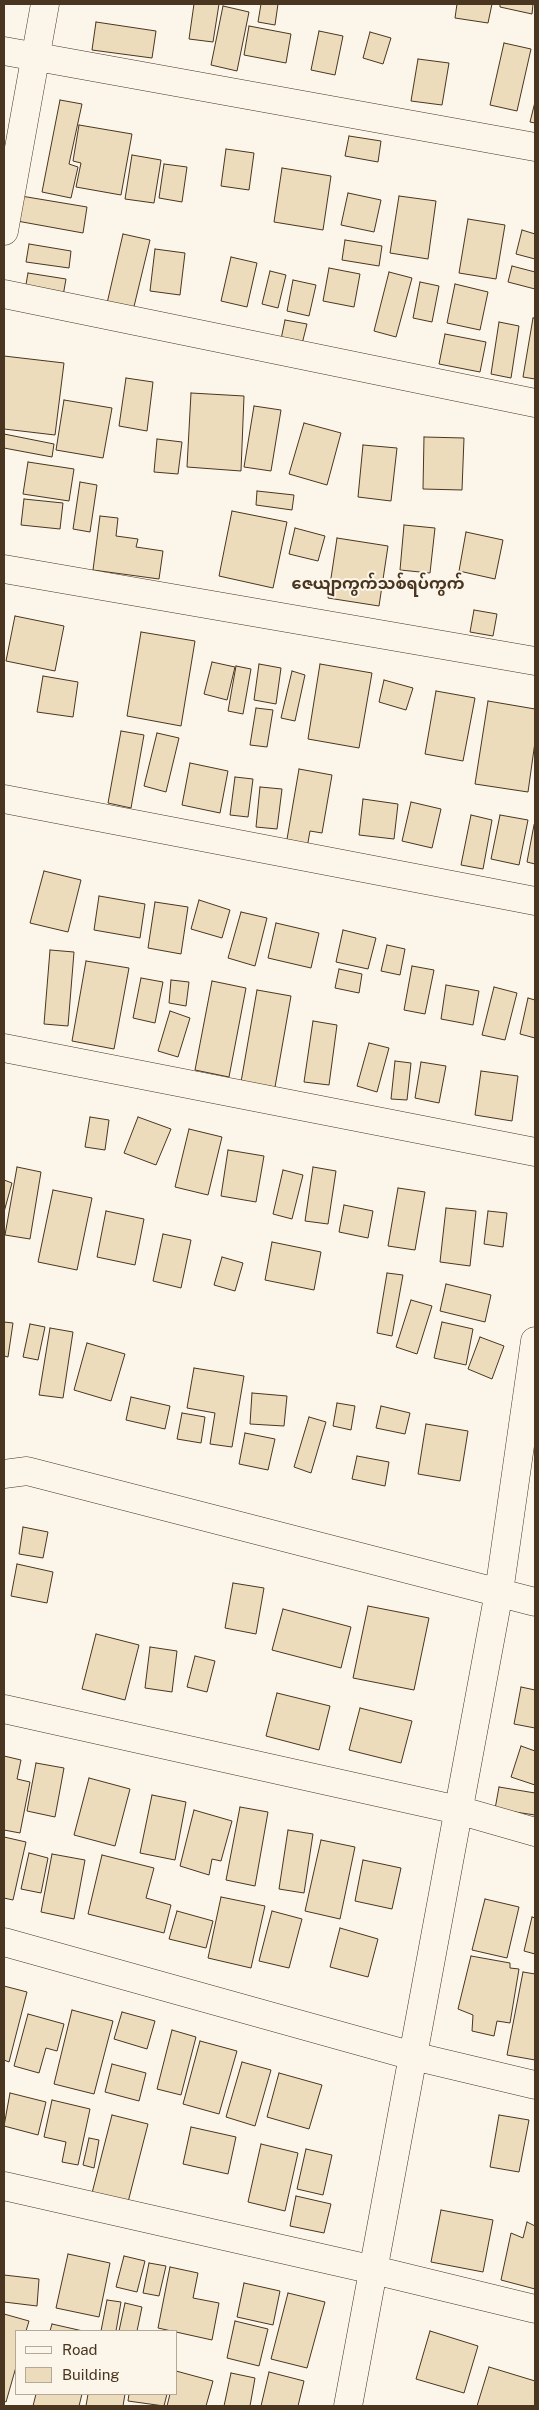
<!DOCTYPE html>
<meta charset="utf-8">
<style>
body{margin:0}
#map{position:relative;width:539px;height:2410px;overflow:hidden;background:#fbf6e9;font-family:"Public Sans",sans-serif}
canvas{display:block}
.frame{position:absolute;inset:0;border:5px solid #4a3520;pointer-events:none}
.legend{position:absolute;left:15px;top:2330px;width:162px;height:65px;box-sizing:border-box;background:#fbf6e9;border:1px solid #b4a999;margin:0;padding:6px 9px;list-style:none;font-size:15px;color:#4a3520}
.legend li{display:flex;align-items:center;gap:10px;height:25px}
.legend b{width:25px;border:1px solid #b4a999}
</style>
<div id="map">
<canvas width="539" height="2410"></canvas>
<div class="frame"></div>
<ul class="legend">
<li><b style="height:6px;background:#fbf6e9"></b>Road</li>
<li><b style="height:14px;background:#ecdcbc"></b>Building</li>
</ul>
</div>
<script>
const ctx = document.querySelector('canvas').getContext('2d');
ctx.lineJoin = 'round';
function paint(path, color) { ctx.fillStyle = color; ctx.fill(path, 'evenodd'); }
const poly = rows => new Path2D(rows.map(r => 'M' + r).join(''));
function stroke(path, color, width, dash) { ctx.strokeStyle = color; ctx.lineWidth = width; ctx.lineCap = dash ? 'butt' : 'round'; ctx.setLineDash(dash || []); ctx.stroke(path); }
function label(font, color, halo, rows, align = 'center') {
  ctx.font = font + ' "Public Sans","Noto Sans Myanmar",sans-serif'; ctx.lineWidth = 4; ctx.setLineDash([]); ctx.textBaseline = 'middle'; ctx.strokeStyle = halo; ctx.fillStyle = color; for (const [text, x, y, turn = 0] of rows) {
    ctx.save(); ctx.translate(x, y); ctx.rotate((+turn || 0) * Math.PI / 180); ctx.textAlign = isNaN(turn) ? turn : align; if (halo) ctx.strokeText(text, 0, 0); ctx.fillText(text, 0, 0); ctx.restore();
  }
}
const building = poly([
 [194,4,219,4,213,42,189,39,194,4],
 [261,4,278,4,275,25,258,22,261,4],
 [457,4,492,4,488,23,455,18,457,4],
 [500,4,533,4,532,14,500,7,500,4],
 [223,6,249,12,237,71,211,65,223,6],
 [96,22,156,31,152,58,92,50,96,22],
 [249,26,291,34,286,63,244,55,249,26],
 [319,31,343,36,335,75,311,70,319,31],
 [370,32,391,38,383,64,363,58,370,32],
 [504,43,531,49,517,111,490,105,504,43],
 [418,59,449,63,442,105,411,101,418,59],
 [60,100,82,104,69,164,78,167,71,198,42,192,60,100],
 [535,102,535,123,530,122,535,102],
 [79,125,132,134,121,195,76,187,81,163,73,161,79,125],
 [349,136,381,141,378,162,345,156,349,136],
 [226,149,254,153,249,190,221,186,226,149],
 [132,155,161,160,154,203,125,199,132,155],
 [164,164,187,167,182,202,159,198,164,164],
 [282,168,331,176,323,230,274,222,282,168],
 [348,193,381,200,374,232,341,225,348,193],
 [21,196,87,207,83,233,17,221,21,196],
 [399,196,436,201,428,259,390,253,399,196],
 [468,219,505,225,496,279,459,273,468,219],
 [522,230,535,234,535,259,516,254,522,230],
 [123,234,150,240,131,319,105,312,123,234],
 [345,240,382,246,379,266,342,260,345,240],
 [29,244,71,251,69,268,26,262,29,244],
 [155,249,185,253,180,295,150,291,155,249],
 [231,257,257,263,247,307,221,301,231,257],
 [512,266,535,272,535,289,508,282,512,266],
 [329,268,360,274,354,307,323,301,329,268],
 [270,271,286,275,278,308,262,304,270,271],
 [389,272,412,278,396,337,374,331,389,272],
 [28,273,66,279,63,296,25,290,28,273],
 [293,280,316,285,309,316,287,311,293,280],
 [420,282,439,286,432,322,413,318,420,282],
 [455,284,488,292,480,330,447,323,455,284],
 [533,318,535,318,535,379,523,377,533,318],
 [285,320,307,324,301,348,280,344,285,320],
 [499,322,519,326,511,378,491,374,499,322],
 [445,334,486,342,480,372,439,364,445,334],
 [4,356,64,363,55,435,4,429,4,356],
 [126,378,153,382,147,431,119,426,126,378],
 [191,393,244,396,241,471,187,467,191,393],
 [64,400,112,408,103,458,56,450,64,400],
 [254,406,281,410,271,471,244,467,254,406],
 [304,423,341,433,327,485,289,474,304,423],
 [4,434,54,444,52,457,4,448,4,434],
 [424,437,464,438,462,490,423,489,424,437],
 [157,439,182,442,178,474,154,472,157,439],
 [363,445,397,448,391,501,358,497,363,445],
 [28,462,74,469,69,501,23,494,28,462],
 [80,482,97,485,90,532,73,529,80,482],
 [257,491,294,495,292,510,256,505,257,491],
 [24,499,63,503,60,529,21,525,24,499],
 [232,511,287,522,273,588,219,576,232,511],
 [100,516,118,518,116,536,138,539,136,547,163,551,159,579,93,570,100,516],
 [404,525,435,528,430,573,400,570,404,525],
 [295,528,325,536,318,561,289,554,295,528],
 [466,532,503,540,495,579,459,571,466,532],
 [337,538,388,546,379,606,328,598,337,538],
 [474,610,497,614,493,636,470,632,474,610],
 [15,616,64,626,55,671,6,661,15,616],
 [141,632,195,641,181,726,127,716,141,632],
 [212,662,235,667,227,700,204,694,212,662],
 [259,664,281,668,276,704,254,700,259,664],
 [320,664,372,673,359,748,308,739,320,664],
 [236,666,251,669,243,714,228,711,236,666],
 [292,671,305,675,295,721,281,718,292,671],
 [43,676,78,682,73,717,37,712,43,676],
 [384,680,413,688,406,710,379,702,384,680],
 [436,691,475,698,463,761,425,754,436,691],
 [488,701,535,709,535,742,528,792,475,784,488,701],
 [256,708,273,710,267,747,250,745,256,708],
 [121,731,144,735,131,808,108,803,121,731],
 [157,733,179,738,166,792,144,786,157,733],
 [190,763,228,771,220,813,182,805,190,763],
 [299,769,332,775,322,833,310,831,307,848,286,845,299,769],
 [235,777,253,779,248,817,230,815,235,777],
 [260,787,282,789,277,829,256,827,260,787],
 [363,799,398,804,394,839,359,835,363,799],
 [411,802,441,809,432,848,402,841,411,802],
 [471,815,492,820,483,869,461,865,471,815],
 [500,815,528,820,519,865,491,859,500,815],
 [534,825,535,826,535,864,527,862,534,825],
 [44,871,81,880,68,932,30,923,44,871],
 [99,896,145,904,140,938,94,930,99,896],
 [199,900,230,910,222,938,191,929,199,900],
 [155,902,188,907,181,954,148,948,155,902],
 [241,912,267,918,255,966,228,958,241,912],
 [276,923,319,933,311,968,268,958,276,923],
 [343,930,376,938,368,969,336,962,343,930],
 [387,945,405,949,400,975,381,971,387,945],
 [50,950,74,952,68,1026,44,1024,50,950],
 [86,961,129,968,114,1049,72,1041,86,961],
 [412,966,434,970,425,1014,404,1010,412,966],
 [339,969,362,974,359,993,335,988,339,969],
 [141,978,163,982,155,1023,133,1018,141,978],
 [171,980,189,982,186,1006,169,1003,171,980],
 [212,981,246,988,229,1077,195,1070,212,981],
 [446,985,479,991,473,1025,441,1019,446,985],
 [494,987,517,993,505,1040,482,1035,494,987],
 [257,990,291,996,275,1087,241,1082,257,990],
 [528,998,535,1000,535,1038,520,1034,528,998],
 [170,1011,190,1018,178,1057,158,1051,170,1011],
 [313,1021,337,1025,329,1085,304,1082,313,1021],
 [369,1043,389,1048,377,1092,357,1086,369,1043],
 [395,1061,411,1063,407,1100,391,1099,395,1061],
 [421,1062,446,1066,439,1103,415,1098,421,1062],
 [481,1071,518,1076,512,1121,475,1115,481,1071],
 [90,1117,109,1120,105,1150,85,1147,90,1117],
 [138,1117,171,1129,156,1165,124,1153,138,1117],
 [189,1129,222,1137,208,1195,175,1187,189,1129],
 [228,1150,264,1156,256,1202,221,1196,228,1150],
 [17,1167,41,1172,30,1239,5,1235,17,1167],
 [313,1167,336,1171,328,1224,305,1221,313,1167],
 [283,1170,303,1175,292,1219,273,1214,283,1170],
 [4,1180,12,1183,4,1212,4,1180],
 [398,1188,425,1192,415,1250,388,1246,398,1188],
 [53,1190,92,1198,77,1270,38,1262,53,1190],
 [344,1205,373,1211,368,1238,339,1232,344,1205],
 [446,1208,476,1211,470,1266,440,1262,446,1208],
 [106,1211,144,1219,135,1265,97,1257,106,1211],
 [488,1211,507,1213,503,1247,484,1244,488,1211],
 [163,1234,191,1240,181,1288,153,1281,163,1234],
 [272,1242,321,1252,314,1290,265,1280,272,1242],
 [222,1257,243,1263,235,1291,214,1285,222,1257],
 [387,1273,403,1275,392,1336,377,1333,387,1273],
 [446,1284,491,1295,485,1322,440,1311,446,1284],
 [411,1300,432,1306,417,1354,396,1347,411,1300],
 [4,1322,13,1323,8,1357,4,1356,4,1322],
 [442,1322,473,1329,466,1365,434,1358,442,1322],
 [30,1324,45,1327,38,1360,23,1357,30,1324],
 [50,1328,73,1332,63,1398,39,1395,50,1328],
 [480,1337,504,1346,492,1379,468,1369,480,1337],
 [87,1343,125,1354,111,1401,74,1390,87,1343],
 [194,1368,244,1376,232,1447,210,1444,215,1413,187,1408,194,1368],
 [252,1393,287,1396,284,1426,250,1424,252,1393],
 [131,1397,170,1406,165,1429,126,1420,131,1397],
 [337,1403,355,1406,351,1430,333,1426,337,1403],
 [381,1406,410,1413,405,1434,376,1428,381,1406],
 [182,1413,205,1417,201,1443,177,1439,182,1413],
 [309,1417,326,1422,311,1473,294,1467,309,1417],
 [426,1424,468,1431,460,1481,418,1474,426,1424],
 [245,1433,275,1439,268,1470,239,1464,245,1433],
 [357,1456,389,1462,385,1486,352,1479,357,1456],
 [23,1527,48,1532,43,1558,19,1554,23,1527],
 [17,1564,53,1572,47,1603,11,1596,17,1564],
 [233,1583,264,1588,256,1634,225,1628,233,1583],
 [368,1606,429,1618,414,1690,353,1678,368,1606],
 [283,1609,351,1627,341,1668,272,1650,283,1609],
 [96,1634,139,1645,125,1700,82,1689,96,1634],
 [150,1647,177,1651,172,1692,145,1688,150,1647],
 [195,1656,215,1661,207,1692,187,1687,195,1656],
 [521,1687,535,1690,535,1728,514,1724,521,1687],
 [277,1693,330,1706,319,1750,266,1736,277,1693],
 [360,1708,412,1721,401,1763,349,1750,360,1708],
 [521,1746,535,1751,535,1785,511,1777,521,1746],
 [4,1756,21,1760,17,1779,30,1782,20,1833,4,1830,4,1756],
 [36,1763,64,1768,55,1817,27,1811,36,1763],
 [89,1778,130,1789,115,1846,74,1835,89,1778],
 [499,1787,535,1793,535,1815,495,1809,499,1787],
 [152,1795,186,1802,175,1860,140,1853,152,1795],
 [240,1807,268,1812,255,1886,226,1880,240,1807],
 [194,1810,232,1821,221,1861,212,1859,209,1875,180,1866,194,1810],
 [288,1830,313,1834,304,1893,279,1889,288,1830],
 [4,1837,26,1842,13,1900,4,1898,4,1837],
 [321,1840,355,1847,340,1919,305,1911,321,1840],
 [29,1853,48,1858,41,1893,21,1889,29,1853],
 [52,1854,85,1860,74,1919,41,1912,52,1854],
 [102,1855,154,1868,146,1898,171,1905,164,1933,88,1914,102,1855],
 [363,1860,401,1868,392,1909,355,1901,363,1860],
 [221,1897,265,1906,251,1968,208,1958,221,1897],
 [485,1899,519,1907,507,1958,472,1950,485,1899],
 [177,1911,213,1921,206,1948,169,1939,177,1911],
 [272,1911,302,1919,289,1968,259,1961,272,1911],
 [532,1917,535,1918,535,1954,524,1951,532,1917],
 [340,1928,378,1939,368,1977,330,1967,340,1928],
 [471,1956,510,1963,510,1968,519,1969,510,2023,497,2021,494,2036,472,2031,473,2015,458,2009,471,1956],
 [523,1972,535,1974,535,2060,507,2055,523,1972],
 [4,1986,27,1992,9,2062,4,2060,4,1986],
 [72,2010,113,2021,94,2094,54,2084,72,2010],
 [122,2012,155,2021,147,2049,114,2039,122,2012],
 [28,2014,64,2024,57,2051,46,2048,39,2073,14,2066,28,2014],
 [172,2030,196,2037,181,2095,157,2089,172,2030],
 [200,2041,237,2051,219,2114,183,2104,200,2041],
 [242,2062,271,2070,255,2126,226,2117,242,2062],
 [112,2064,146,2073,139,2101,105,2092,112,2064],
 [279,2073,322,2085,309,2129,267,2117,279,2073],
 [10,2093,46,2102,38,2135,4,2126,10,2093],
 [52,2100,90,2109,78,2165,62,2162,66,2142,44,2137,52,2100],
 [112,2115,148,2124,127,2206,91,2197,112,2115],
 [499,2115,529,2120,519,2172,490,2167,499,2115],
 [191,2127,236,2137,228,2174,183,2164,191,2127],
 [89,2138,99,2140,94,2168,83,2165,89,2138],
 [261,2144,298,2153,285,2211,248,2202,261,2144],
 [306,2149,332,2155,323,2195,297,2189,306,2149],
 [296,2196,331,2204,324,2233,290,2226,296,2196],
 [441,2210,493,2220,483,2272,431,2262,441,2210],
 [527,2222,535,2226,535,2289,501,2280,511,2233,523,2238,527,2222],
 [68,2254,110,2263,99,2317,56,2308,68,2254],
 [124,2256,145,2261,137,2292,116,2287,124,2256],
 [149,2263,166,2266,159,2296,143,2293,149,2263],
 [170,2267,198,2273,193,2298,219,2303,212,2340,158,2328,170,2267],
 [4,2275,39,2279,37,2306,4,2302,4,2275],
 [244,2283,280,2291,273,2325,237,2317,244,2283],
 [288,2293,325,2302,307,2368,271,2359,288,2293],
 [107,2300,121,2302,116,2331,101,2331,107,2300],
 [125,2303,142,2307,137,2331,119,2331,125,2303],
 [4,2314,29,2321,26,2331,16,2331,16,2367,6,2402,4,2401,4,2314],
 [235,2321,268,2329,259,2366,227,2358,235,2321],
 [52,2324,83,2331,50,2331,52,2324],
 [430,2331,478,2346,464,2393,416,2379,430,2331],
 [489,2367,535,2381,535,2406,477,2406,489,2367],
 [176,2371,213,2381,206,2406,167,2406,170,2394,176,2394,176,2371],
 [269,2372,304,2381,298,2406,261,2406,269,2372],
 [231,2373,255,2378,250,2406,224,2406,231,2373],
 [36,2394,82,2394,79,2406,33,2406,36,2394],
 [88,2394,125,2394,123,2406,86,2406,88,2394],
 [129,2394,167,2394,164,2406,128,2401,129,2394]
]);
paint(building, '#ecdcbc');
stroke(building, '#4a3520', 1);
const minor = poly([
 [4,51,535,147],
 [4,231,45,4],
 [4,294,535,403],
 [4,569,535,661],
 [4,799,535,901],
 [4,1048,535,1152],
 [4,1474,27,1471,535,1602],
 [4,1709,458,1810,535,1832],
 [4,1942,413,2056,535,2085],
 [4,2186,374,2270,535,2309],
 [348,2406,499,1592,535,1341]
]);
stroke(minor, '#4a3520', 29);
stroke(minor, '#fbf6e9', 28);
label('bold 16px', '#4a3520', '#fbf6e9', [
 ["ဇေယျာကွက်သစ်ရပ်ကွက်",378,584]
]);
</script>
